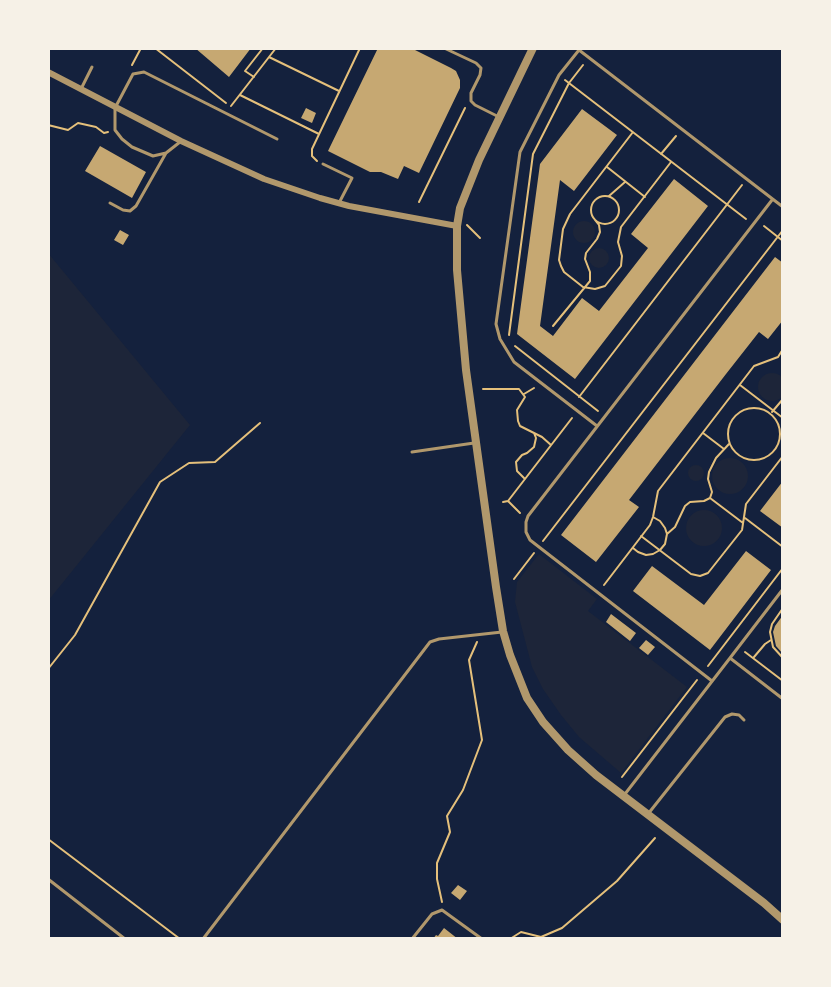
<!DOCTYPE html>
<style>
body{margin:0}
#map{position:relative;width:831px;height:987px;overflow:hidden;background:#14213d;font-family:"DejaVu Sans",sans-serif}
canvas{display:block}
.frame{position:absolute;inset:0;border:50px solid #f6f1e7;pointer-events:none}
</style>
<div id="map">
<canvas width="831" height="987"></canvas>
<div class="frame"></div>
</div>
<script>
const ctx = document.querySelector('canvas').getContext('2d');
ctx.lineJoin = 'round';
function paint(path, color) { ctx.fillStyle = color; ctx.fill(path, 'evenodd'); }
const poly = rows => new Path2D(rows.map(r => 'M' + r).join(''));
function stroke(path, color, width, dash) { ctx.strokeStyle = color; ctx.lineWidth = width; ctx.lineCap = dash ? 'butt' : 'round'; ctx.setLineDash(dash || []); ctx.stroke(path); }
paint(poly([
 '573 232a11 11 0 1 1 22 0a11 11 0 1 1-22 0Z',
 '589 258a10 10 0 1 1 20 0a10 10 0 1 1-20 0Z',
 [48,253,190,425,48,601],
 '758 387a14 14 0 1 1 28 0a14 14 0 1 1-28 0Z',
 '712 476a18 18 0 1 1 36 0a18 18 0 1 1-36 0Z',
 '688 473a8 8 0 1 1 16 0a8 8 0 1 1-16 0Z',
 '686 528a18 18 0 1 1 36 0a18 18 0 1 1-36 0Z',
 [539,554,597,599,588,611,687,687,621,773,579,737,561,715,543,689,532,667,515,602,517,582]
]), '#1d2539');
paint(poly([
 [195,48,251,48,229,77],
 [378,48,411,48,451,68,456,71,460,80,460,88,419,173,404,166,398,179,381,172,370,172,328,151],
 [306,108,316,113,312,123,301,118],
 [582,109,617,135,574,191,560,180,540,326,553,336,582,298,599,311,648,248,631,234,674,179,708,206,575,379,517,334,540,164],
 [100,146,146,172,132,198,85,171],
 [120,230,129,235,123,245,114,240],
 [775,257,783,263,783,320,768,339,759,332,726,374,629,500,639,507,596,562,561,535],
 [783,481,783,528,760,511],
 [746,551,771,570,710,650,633,591,652,566,704,605],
 [611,614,636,633,630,641,606,622],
 [783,615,783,654,776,646,773,632,775,626],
 [646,640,655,647,648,655,639,648],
 [458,885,467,891,460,900,451,893],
 [444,928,458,939,433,939,436,935,438,936]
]), '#c6a872');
stroke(poly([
 [155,48,226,103],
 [269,57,339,91],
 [132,65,141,48],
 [254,77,245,71,263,48],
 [565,80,746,219],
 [240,95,319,134],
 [231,106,276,48],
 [48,125,68,130,78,123,96,127,104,133,108,132],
 [633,132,570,214,563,229,559,260,561,266,564,272,583,287,595,289,605,286,621,266,622,256,618,242,621,227,671,162],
 [661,154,676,136],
 [317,161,312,156,312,149,360,48],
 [607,167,645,197],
 [609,196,625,182],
 '591 210a14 14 0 1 1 28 0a14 14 0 1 1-28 0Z',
 [419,202,465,108],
 [467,225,480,238],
 [764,226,783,241],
 [553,326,590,281,590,272,585,259,586,253,597,239,600,232,599,225,595,220],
 [509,335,533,154,569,83,583,65],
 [515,346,598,411],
 [740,385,783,418],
 [483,389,519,389,525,397,517,410,518,421,520,426,542,437,551,445],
 [524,394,534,388],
 [579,397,742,185],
 '728 434a26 26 0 1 1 52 0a26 26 0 1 1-52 0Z',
 [772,412,783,399],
 [703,433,724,449],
 [525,479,517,471,516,462,522,455,527,453,534,447,536,438,534,433],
 [710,498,743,523],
 [508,501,572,418],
 [503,502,508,501,520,513],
 [745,518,783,547],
 [667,534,675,527,685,506,690,502,704,501,710,498,712,492,708,479,709,472,716,458,729,444],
 [641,536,691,574,700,576,708,573,742,530,746,504,783,456],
 [543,541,783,230],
 [633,548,638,552,646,555,653,554,660,550,665,544,667,534,665,528,660,521,653,517],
 [514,579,534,553],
 [604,585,650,525,653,517,658,491,754,366,778,357,783,349],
 [783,608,772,624,770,632,773,647,783,658],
 [745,652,783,681],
 [754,657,765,644,771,640],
 [708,666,783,568],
 [48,669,75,635,160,482,189,463,215,462,260,423],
 [622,777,697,680],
 [48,839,180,939],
 [442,902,437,879,437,863,450,832,447,816,463,790,482,740,469,660,477,642],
 [510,939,521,932,541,937,562,928,617,881,655,838]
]), '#e5c07b', 2);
stroke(poly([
 [444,48,476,63,481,68,480,75,471,93,471,101,475,105,499,117],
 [81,89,92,67],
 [180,142,166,153,153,156,132,147,122,139,115,130,115,108,133,74,144,72,277,139],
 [323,164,352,178,339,203],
 [110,203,123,210,130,211,136,206,166,153],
 [597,426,514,362,500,339,496,324,520,152,559,75,579,50,783,207],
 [412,452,474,443],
 [783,589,730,658,783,699],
 [712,681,530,540,526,532,526,522,528,516,772,200],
 [625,794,730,658],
 [648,814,725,717,732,714,739,715,744,720],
 [48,879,125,939],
 [203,939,430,642,439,639,502,632],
 [412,939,432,914,442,910,482,939]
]), '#b1986c', 3);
stroke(poly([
 [48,72,181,141,264,179,320,198,349,206,457,226]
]), '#b1986c', 6);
stroke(poly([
 [533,48,479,160,460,208,457,226,457,270,466,370,496,587,503,631,510,655,527,698,543,722,568,750,596,775,764,903,783,920]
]), '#b1986c', 8);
</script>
